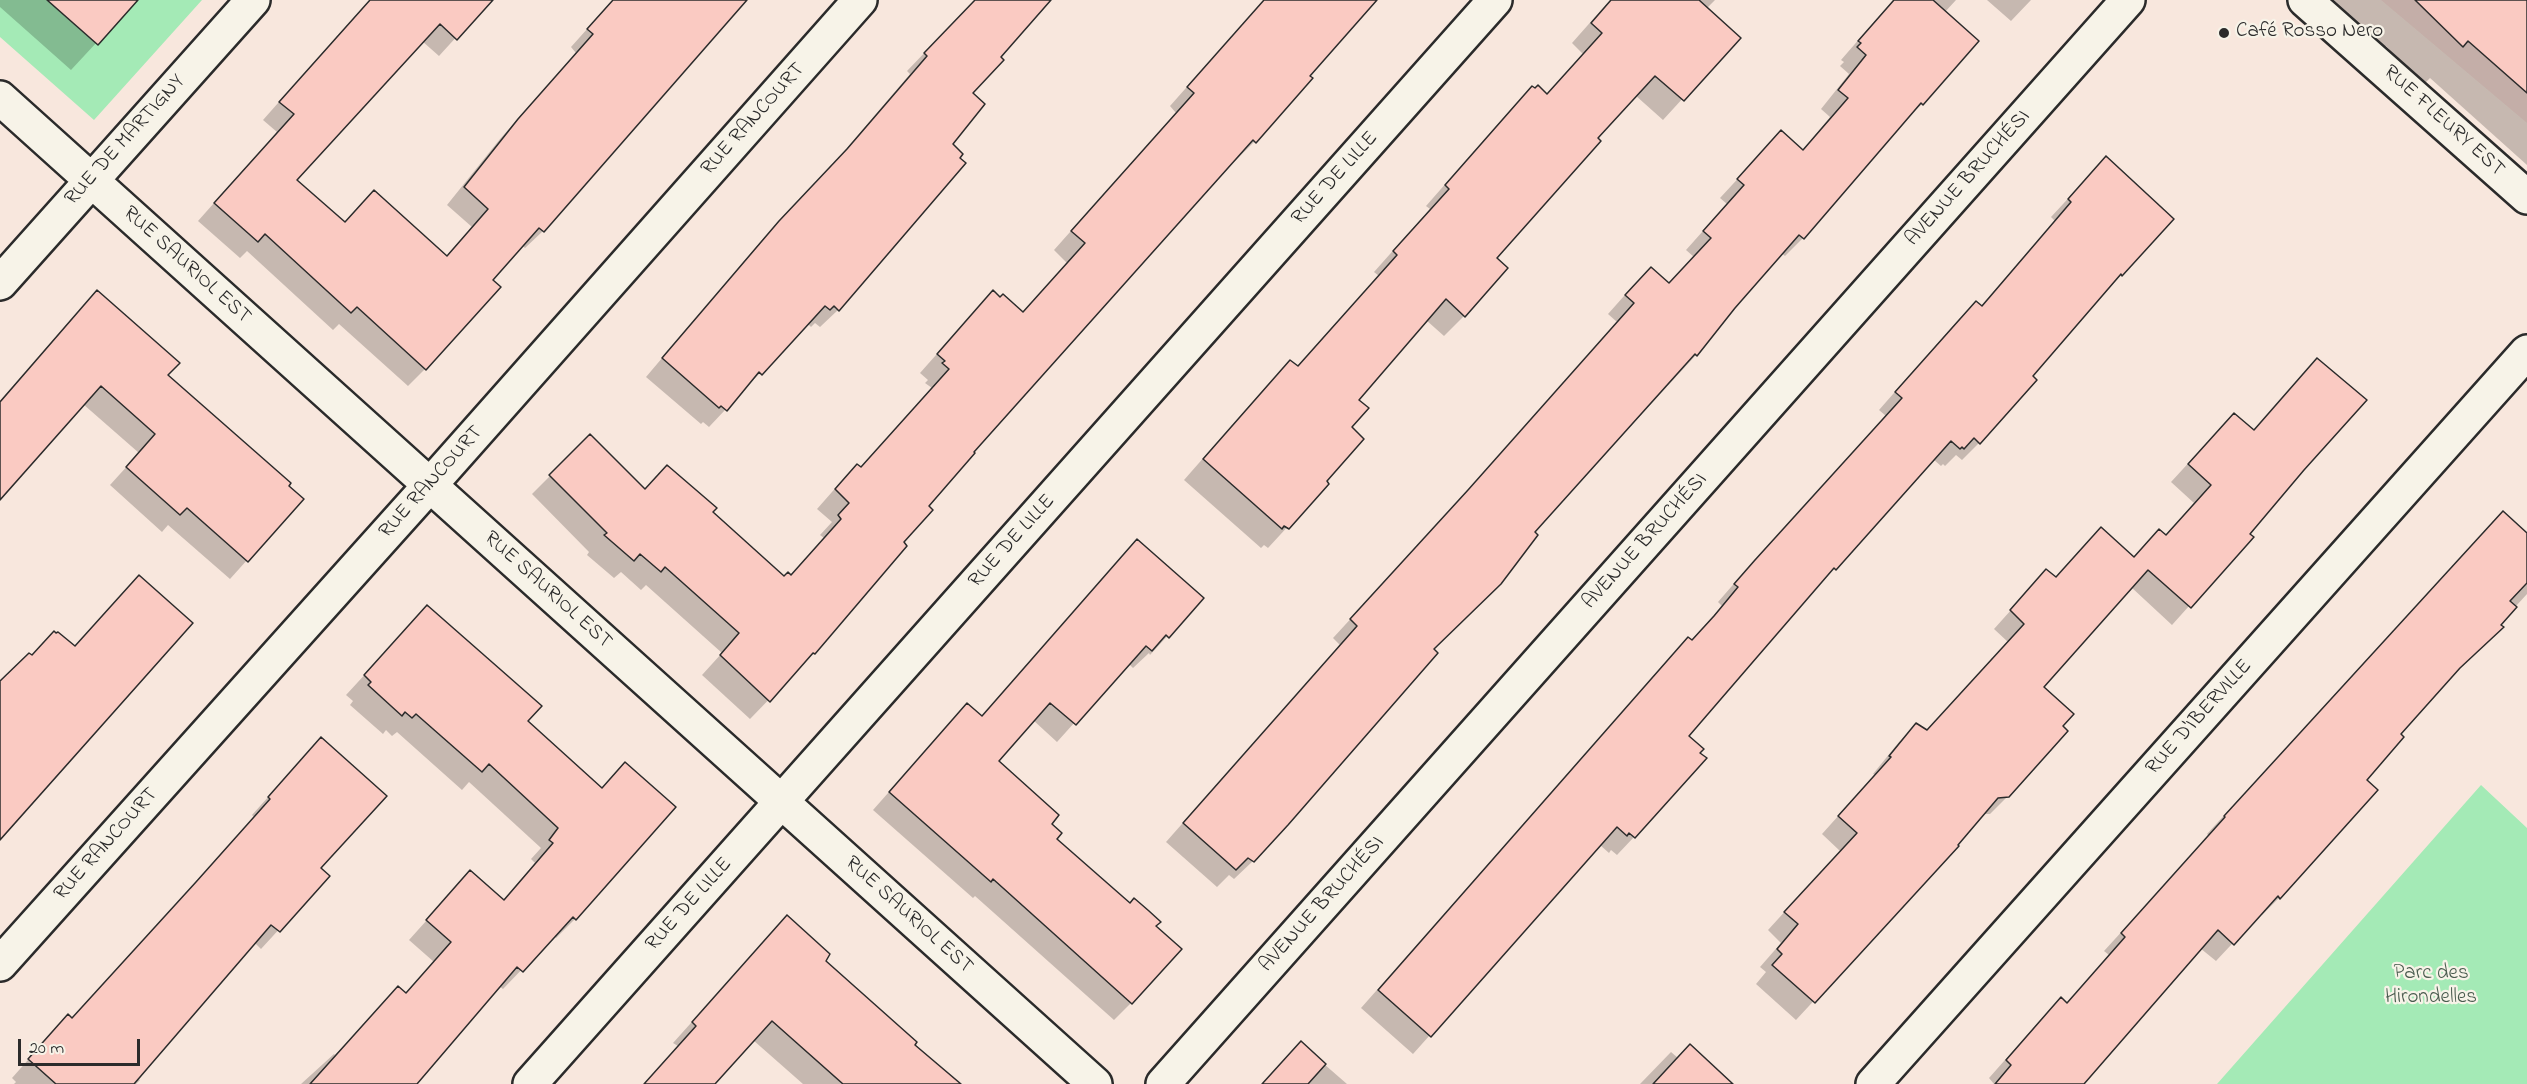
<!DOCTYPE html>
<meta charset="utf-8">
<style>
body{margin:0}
#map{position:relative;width:2527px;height:1084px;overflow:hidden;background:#f8e7dd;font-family:"Indie Flower",sans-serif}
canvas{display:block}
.scale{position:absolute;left:18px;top:1039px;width:122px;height:27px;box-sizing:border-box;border:3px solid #2b2b2b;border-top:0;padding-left:8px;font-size:18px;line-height:21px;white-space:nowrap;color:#2b2b2b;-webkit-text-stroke:4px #f7f3e8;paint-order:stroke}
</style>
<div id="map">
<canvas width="2527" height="1084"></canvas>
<div class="scale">20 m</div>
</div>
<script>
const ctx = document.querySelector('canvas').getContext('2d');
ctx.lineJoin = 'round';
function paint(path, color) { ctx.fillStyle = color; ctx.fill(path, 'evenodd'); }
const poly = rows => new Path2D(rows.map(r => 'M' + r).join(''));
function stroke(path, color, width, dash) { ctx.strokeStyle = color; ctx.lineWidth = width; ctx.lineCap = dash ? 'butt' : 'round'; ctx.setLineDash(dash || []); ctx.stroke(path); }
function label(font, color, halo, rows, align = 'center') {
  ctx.font = font + ' "Indie Flower",sans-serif'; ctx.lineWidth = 4.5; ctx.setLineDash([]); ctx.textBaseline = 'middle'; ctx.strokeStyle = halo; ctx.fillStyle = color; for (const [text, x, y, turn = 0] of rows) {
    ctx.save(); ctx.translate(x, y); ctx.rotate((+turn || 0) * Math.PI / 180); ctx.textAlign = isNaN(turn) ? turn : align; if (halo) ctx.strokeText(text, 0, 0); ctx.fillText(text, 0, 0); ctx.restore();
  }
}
paint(poly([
 [2381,0,2508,0,2469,41,2507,76,2527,51,2527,123]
]), '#f5dad2');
paint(poly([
 [0,0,202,0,94,120,0,37],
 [2481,785,2527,828,2527,1084,2217,1084]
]), '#a4eab6');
paint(poly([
 [0,0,136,0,71,70,0,7],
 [381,0,490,0,439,56,422,41,295,180,344,223,374,192,446,257,472,227,447,205,500,139,576,53,571,47,613,0,746,0,543,231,525,248,522,245,491,280,425,369,408,386,339,324,333,330,247,251,240,258,198,221,277,132,263,120,340,33,358,16],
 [975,0,1049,0,971,93,951,145,838,310,820,327,815,323,811,327,807,323,709,427,703,422,701,424,646,377,762,240,829,169,910,74,907,71],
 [1276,0,1376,0,1308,76,1311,78,1254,142,1236,160,1234,159,972,452,926,506,902,542,814,653,750,719,702,675,722,653,646,585,641,590,621,572,614,578,587,555,589,552,532,494,590,436,644,490,711,513,784,578,790,576,824,538,820,535,832,522,817,509,839,484,860,468,932,388,925,383,928,380,920,373,975,311,1022,313,1067,263,1054,250,1176,113,1170,106,1231,37],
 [1610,0,1715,0,1706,9,1738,38,1663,120,1635,95,1596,138,1495,258,1464,316,1444,336,1426,320,1356,400,1350,427,1325,481,1327,484,1268,548,1264,545,1261,548,1184,480,1270,382,1290,362,1297,367,1379,276,1374,272,1430,209,1426,206,1512,108,1532,88,1546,95,1583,54,1572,43],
 [1893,0,1956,0,1945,12,1977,41,1922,104,1903,122,1803,238,1785,256,1781,253,1696,355,1533,533,1253,861,1234,879,1229,875,1217,887,1166,842,1340,645,1333,638,1450,511,1617,322,1608,314,1632,287,1651,269,1668,284,1694,257,1686,250,1727,204,1720,198,1781,132,1802,151,1830,117,1821,109,1849,74,1840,66,1844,62,1841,60],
 [1987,0,2031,0,2011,21],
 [2329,0,2527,0,2527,165,2430,78,2424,84,2386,46,2384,49],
 [2089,176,2171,219,2031,376,1979,443,1962,460,1956,455,1945,466,1943,464,1941,466,1933,459,1817,586,1687,736,1634,837,1617,855,1611,850,1609,853,1600,845,1413,1054,1361,1008,1671,657,1688,639,1691,641,1696,635,1722,606,1718,602,1738,579,1886,416,1879,410,1958,320,1976,303,1980,307,2055,221,2051,217],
 [97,293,166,375,302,499,230,579,168,525,162,532,110,485,139,453,83,404,0,498,0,401],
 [2300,378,2365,400,2248,534,2251,537,2172,625,2131,587,2041,687,2061,726,2008,796,1990,814,1982,814,1957,846,1796,1020,1756,984,1766,972,1760,967,1781,943,1768,930,1840,851,1822,834,1875,775,1873,774,1899,742,1916,725,1926,732,2008,642,1994,629,2046,571,2055,579,2133,558,2159,531,2165,536,2194,503,2171,482,2217,432,2253,431],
 [2485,531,2527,535,2527,594,2399,734,2279,898,2262,915,2260,914,2216,961,2200,948,2081,1084,1994,1084,1989,1078,2043,1017,2061,999,2066,1004,2109,955,2104,951,2209,836,2207,834],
 [1137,541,1202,598,1150,655,1149,653,1133,668,1128,663,1057,742,1033,720,997,761,1049,824,1055,839,1154,926,1131,1003,1114,1020,975,896,973,898,873,810,950,723,981,717],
 [427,607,526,721,601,789,625,764,674,807,575,919,556,938,554,936,503,989,499,986,414,1084,301,1084,334,1054,335,1055,398,988,405,994,434,962,409,940,470,872,503,900,535,863,531,859,541,848,469,782,462,790,397,732,392,736,386,730,383,734,350,705,353,701,346,695],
 [304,757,319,868,328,876,261,949,254,942,193,1010,196,1012,137,1078,140,1080,136,1084,14,1084,16,1082,12,1078,51,1034,71,1019,216,860,254,817,252,815],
 [768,937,824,961,958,1084,803,1084,753,1040,714,1084,644,1084,678,1046,673,1043],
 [1301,1044,1347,1084,1263,1084],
 [1671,1052,1678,1058,1731,1084,1640,1084]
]), '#0003');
const building = poly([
 [47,0,138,0,98,45,47,0],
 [370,0,493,0,457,40,440,24,297,180,345,222,374,190,447,256,488,209,464,187,518,119,593,34,587,29,613,0,747,0,544,232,539,228,493,280,501,287,426,370,357,307,351,313,265,234,258,242,214,203,294,114,279,102,370,0],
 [975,0,1051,0,1001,57,1004,60,973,93,985,104,953,144,963,154,960,158,966,163,839,311,834,306,830,310,825,306,762,375,759,372,727,411,721,406,719,408,662,358,779,221,847,149,927,56,924,53,975,0],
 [1264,0,1377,0,1310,76,1313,78,1256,143,1253,140,974,452,975,453,929,506,933,510,904,542,907,546,815,654,813,653,770,702,720,655,739,633,665,567,661,572,640,554,634,561,604,535,607,533,549,475,590,434,645,489,667,465,717,508,713,512,784,576,788,572,791,575,841,519,838,515,849,503,835,489,857,464,861,467,949,369,942,363,945,361,937,354,993,290,1000,297,1003,294,1023,312,1085,243,1071,231,1194,93,1187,87,1264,0],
 [1611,0,1699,0,1741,38,1684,101,1655,76,1598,138,1601,141,1497,258,1508,268,1465,317,1446,299,1359,400,1369,408,1352,427,1364,439,1327,481,1329,484,1289,529,1284,526,1282,529,1203,459,1290,360,1298,366,1397,255,1393,251,1449,189,1445,185,1532,86,1535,88,1538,85,1547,94,1602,33,1591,23,1611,0],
 [1894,0,1933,0,1979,41,1923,105,1921,103,1804,239,1799,235,1735,308,1697,356,1695,354,1535,532,1538,535,1501,584,1434,649,1438,653,1288,825,1254,862,1248,858,1236,870,1183,823,1357,626,1350,619,1468,490,1634,303,1625,295,1651,267,1669,283,1711,238,1703,231,1744,185,1737,179,1781,130,1803,150,1848,98,1838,90,1866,55,1857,47,1861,43,1858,41,1894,0],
 [2415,0,2527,0,2527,93,2468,41,2463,47,2415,0],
 [2106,156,2174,219,2122,276,2121,274,2033,376,2037,380,1980,444,1974,438,1964,449,1962,447,1960,449,1951,441,1836,570,1834,568,1758,656,1689,736,1704,749,1700,753,1707,758,1635,838,1629,833,1627,836,1617,827,1431,1037,1378,990,1688,637,1692,640,1714,616,1738,587,1734,584,1755,560,1902,398,1895,392,1976,301,1982,306,2071,202,2068,199,2106,156],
 [97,290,180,363,168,375,291,483,289,486,304,499,248,562,187,508,180,515,126,467,155,434,101,386,0,500,0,402,97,290],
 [2317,358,2367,400,2304,470,2250,534,2254,537,2191,608,2148,570,2044,687,2074,714,2063,726,2068,731,2009,797,1998,798,1958,845,1959,846,1815,1003,1772,965,1782,954,1777,949,1798,924,1784,912,1857,833,1838,816,1891,757,1889,756,1916,723,1927,730,2024,624,2010,610,2046,569,2056,577,2101,527,2134,557,2159,529,2166,535,2211,485,2188,464,2234,413,2254,430,2317,358],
 [2503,511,2527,533,2527,583,2510,601,2517,607,2501,625,2504,627,2460,668,2401,734,2404,737,2367,780,2378,790,2280,899,2278,896,2234,945,2218,930,2084,1084,1995,1084,2011,1065,2006,1060,2061,997,2067,1003,2125,937,2121,933,2225,817,2224,816,2503,511],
 [1137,539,1204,598,1169,638,1166,635,1152,651,1146,646,1076,725,1050,703,999,761,1059,815,1052,824,1062,833,1057,839,1130,903,1134,898,1149,911,1161,922,1156,926,1182,949,1132,1004,993,879,991,882,889,792,967,703,982,716,1137,539],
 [139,575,193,623,0,840,0,681,29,653,32,655,54,631,56,633,58,632,75,646,139,575],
 [427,605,542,706,528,721,602,788,625,762,676,807,576,920,573,917,523,972,517,967,417,1084,310,1084,398,986,406,993,451,942,426,920,470,870,504,900,553,843,549,840,558,828,489,764,482,772,416,714,412,718,405,712,402,716,368,685,371,682,364,675,427,605],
 [321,737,387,796,321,868,330,876,280,932,271,925,134,1084,56,1084,28,1059,68,1014,72,1018,196,882,270,799,268,797,321,737],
 [787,915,830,954,826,961,917,1042,915,1045,961,1084,843,1084,772,1021,715,1084,644,1084,696,1026,692,1022,787,915],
 [1301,1041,1326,1064,1308,1084,1262,1084,1301,1041],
 [1690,1044,1733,1084,1653,1084,1690,1044]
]);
paint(building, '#facac2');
stroke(building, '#2b2b2b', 1.5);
const minor = poly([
 [2305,0,2527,197],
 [0,98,1095,1084],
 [0,283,253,0],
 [0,964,430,485,860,0],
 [530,1084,1495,0],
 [1163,1084,2128,0],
 [1873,1084,2527,352]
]);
stroke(minor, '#2b2b2b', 38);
stroke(minor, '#f7f3e8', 33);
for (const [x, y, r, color] of [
 [2224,33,6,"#2b2b2b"]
]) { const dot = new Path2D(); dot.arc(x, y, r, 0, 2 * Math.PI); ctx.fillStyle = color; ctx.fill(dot); stroke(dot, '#f7f3e8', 2); }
label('21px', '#2b2b2b', '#f7f3e8', [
 ["Café Rosso Nero",2236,33]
], 'left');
label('21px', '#2b2b2b', '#f7f3e8', [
 ["RUE RANCOURT",754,120,-48],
 ["RUE FLEURY EST",2443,122,42],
 ["RUE DE MARTIGNY",126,141,-48],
 ["RUE DE LILLE",1336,179,-48],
 ["AVENUE BRUCHÉSI",1969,179,-48],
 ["RUE SAURIOL EST",186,266,42],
 ["RUE RANCOURT",432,483,-48],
 ["RUE DE LILLE",1013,542,-48],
 ["AVENUE BRUCHÉSI",1646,542,-48],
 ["RUE SAURIOL EST",547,591,42],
 ["RUE D'IBERVILLE",2200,718,-48],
 ["RUE RANCOURT",107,845,-48],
 ["RUE DE LILLE",690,905,-48],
 ["AVENUE BRUCHÉSI",1323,905,-48],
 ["RUE SAURIOL EST",908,916,42]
]);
label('21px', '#495b4e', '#f7f3e8', [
 ["Parc des",2431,975],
 ["Hirondelles",2431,999]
]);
</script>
